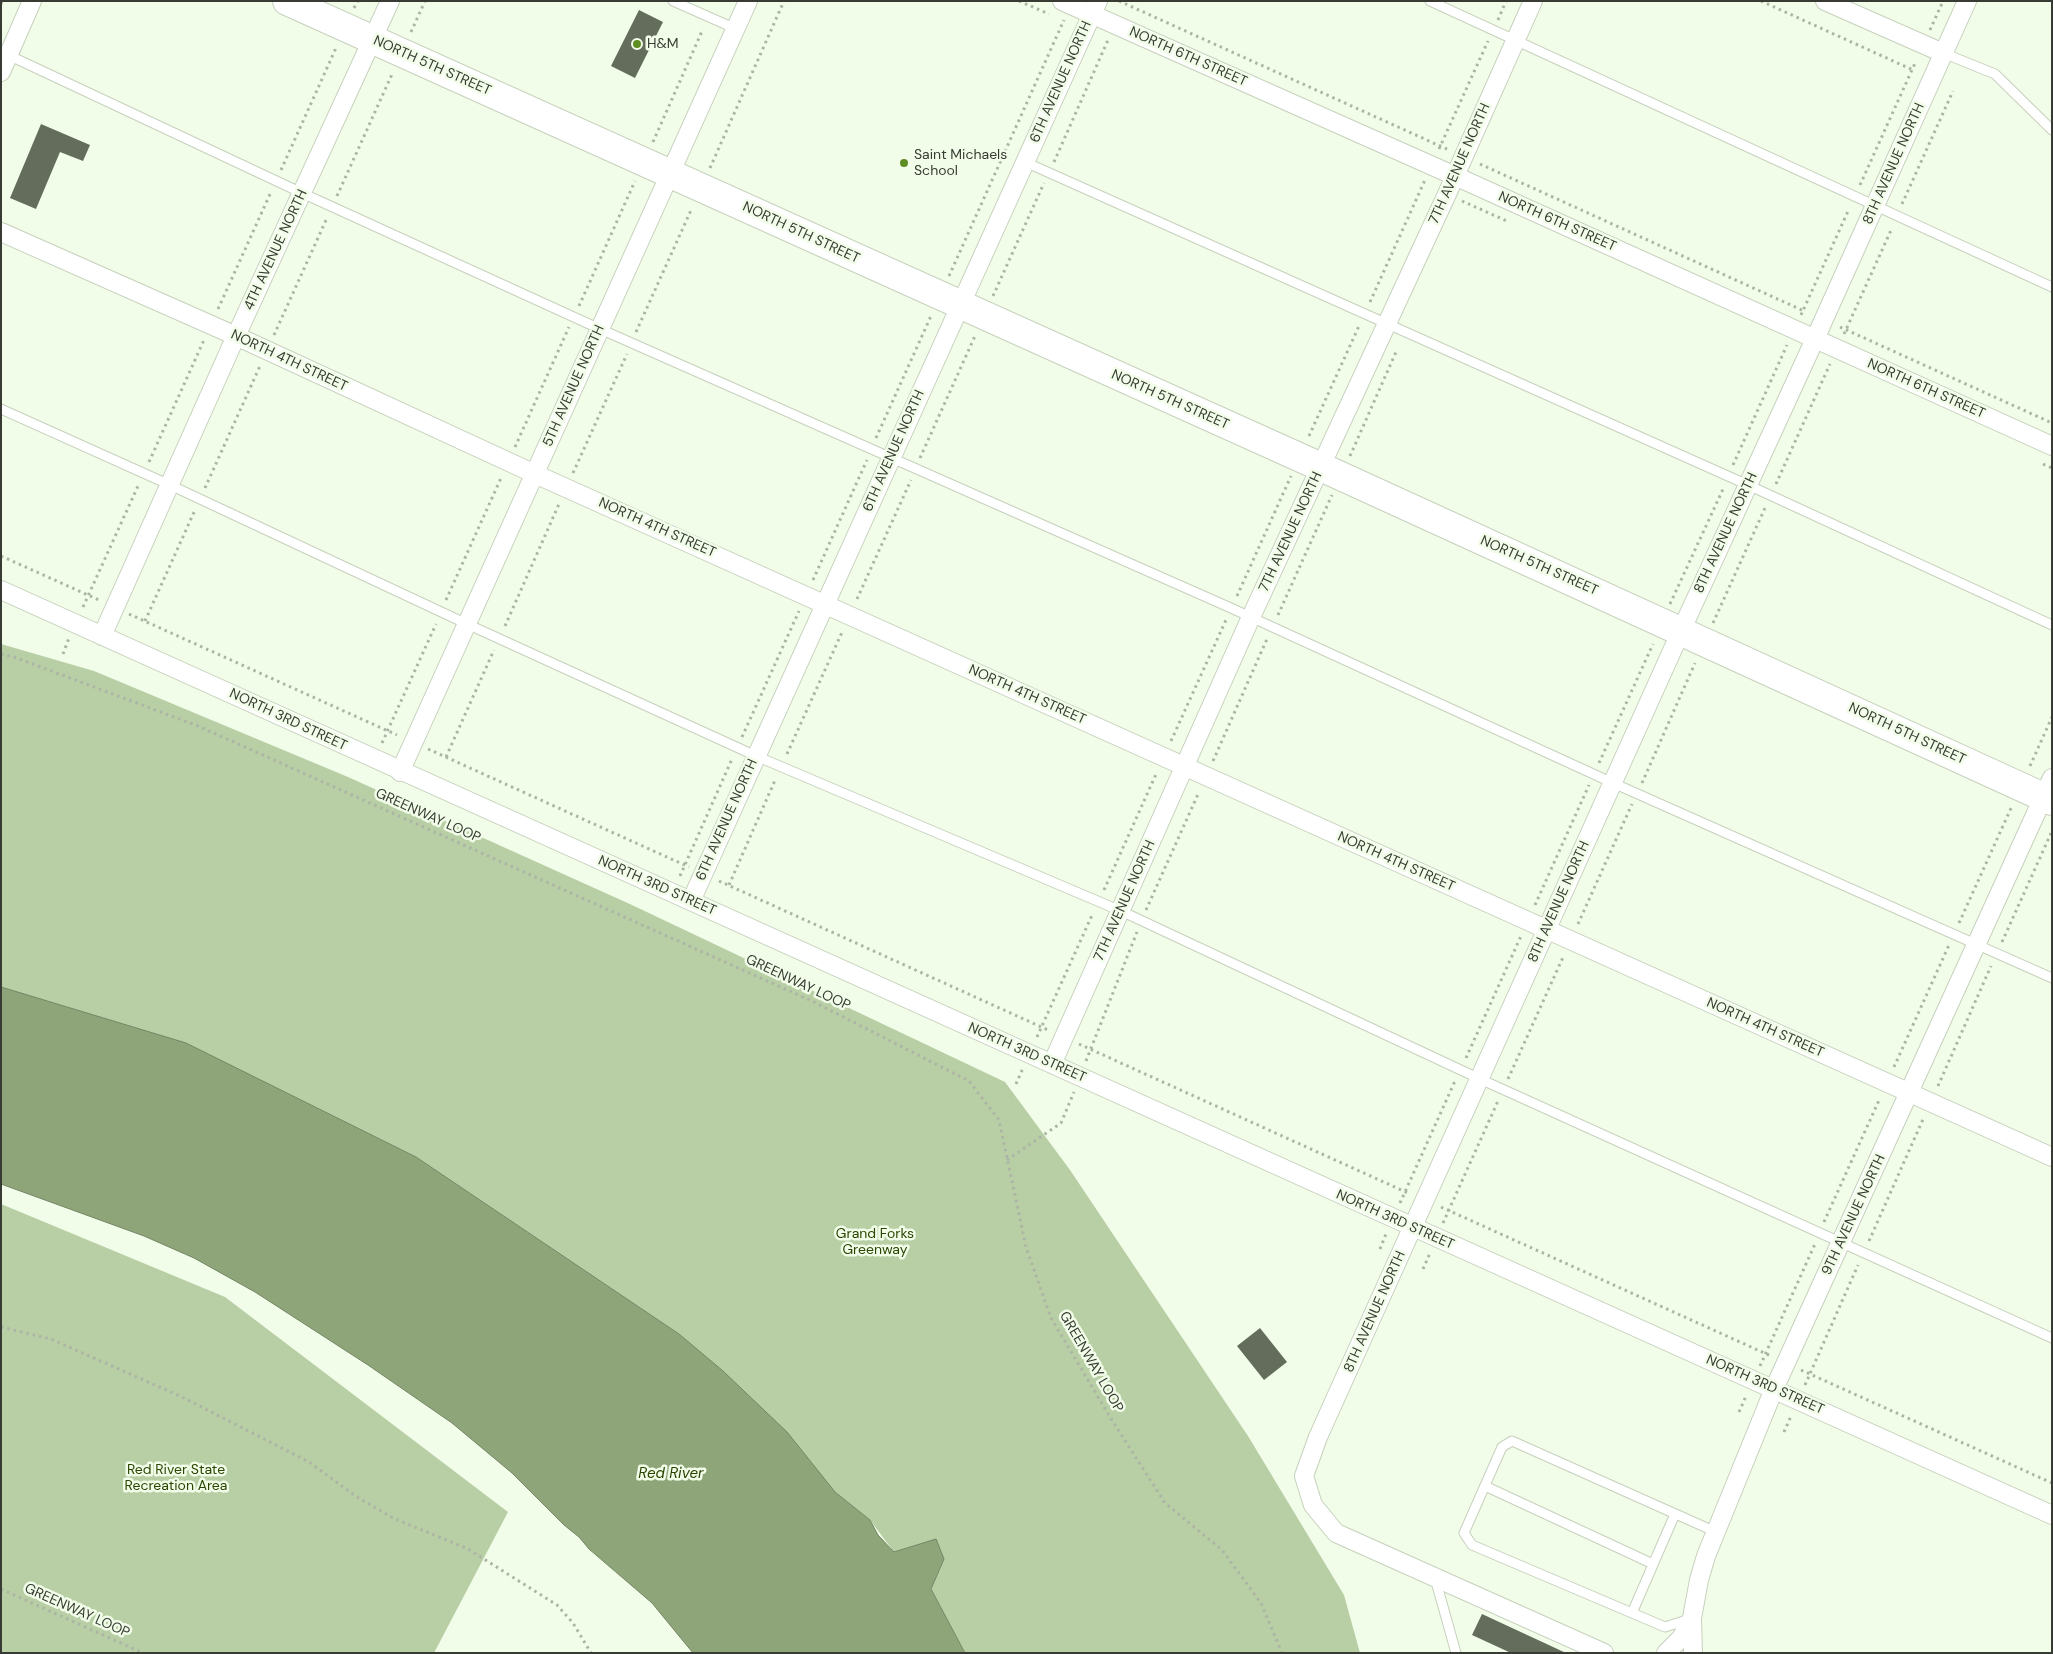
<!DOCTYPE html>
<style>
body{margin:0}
#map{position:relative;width:2053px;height:1654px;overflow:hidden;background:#f1fde8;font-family:"DM Sans",sans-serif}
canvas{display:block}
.frame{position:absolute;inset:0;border:2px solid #373b33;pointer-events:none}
</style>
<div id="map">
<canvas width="2053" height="1654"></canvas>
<div class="frame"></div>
</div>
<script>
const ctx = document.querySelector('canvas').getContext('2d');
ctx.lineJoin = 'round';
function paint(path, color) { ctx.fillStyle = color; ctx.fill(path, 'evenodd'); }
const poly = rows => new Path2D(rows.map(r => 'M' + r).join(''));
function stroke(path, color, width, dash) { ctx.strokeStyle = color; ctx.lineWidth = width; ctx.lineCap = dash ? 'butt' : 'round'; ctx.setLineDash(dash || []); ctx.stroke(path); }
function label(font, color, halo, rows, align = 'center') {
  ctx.font = font + ' "DM Sans",sans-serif'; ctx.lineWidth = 5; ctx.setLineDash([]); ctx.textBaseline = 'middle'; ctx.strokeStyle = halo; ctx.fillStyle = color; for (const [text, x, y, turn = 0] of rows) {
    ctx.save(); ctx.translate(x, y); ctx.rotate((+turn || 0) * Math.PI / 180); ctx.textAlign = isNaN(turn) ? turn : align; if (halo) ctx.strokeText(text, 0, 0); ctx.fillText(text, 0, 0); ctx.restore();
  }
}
paint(poly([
 [1,644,94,671,348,777,632,905,1005,1082,1070,1170,1248,1436,1344,1595,1360,1653,965,1653,931,1589,944,1559,894,1552,870,1520,835,1492,679,1334,416,1157,209,1055,1,987],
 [1,1204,225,1297,508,1512,434,1653,1,1653]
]), '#b8cea5');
const water = poly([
 [1,987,186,1043,416,1157,679,1334,723,1371,787,1432,835,1492,870,1520,878,1535,894,1552,936,1539,944,1559,931,1589,965,1653,693,1653,652,1603,589,1549,579,1537,564,1525,512,1473,452,1423,368,1365,255,1292,194,1258,144,1236,1,1184,1,987]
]);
paint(water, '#8ea57a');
stroke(water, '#748565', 1);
paint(poly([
 [639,10,663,22,635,78,611,66],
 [41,124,90,145,83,161,60,152,36,209,10,198],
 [1260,1328,1287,1362,1264,1380,1237,1346],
 [1482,1614,1566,1653,1511,1653,1472,1635]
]), '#646d5c');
const lane = poly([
 [673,1,736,29],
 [1430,1,2052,287],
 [1943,53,1995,74,2052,130],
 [6,54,302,193,600,329,1231,608,1613,783,2052,978],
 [1025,162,1748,485,2052,625],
 [1,409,170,485,467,624,756,756,1121,911,1480,1079,2052,1338],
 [1485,1486,1653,1564],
 [1435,1578,1456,1653],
 [1632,1613,1675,1514],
 [1690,1619,1665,1627,1472,1545,1464,1533,1502,1447,1512,1441,1716,1532]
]);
const street = poly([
 [1062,1,1455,176,2052,446],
 [1825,1,1943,53],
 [1,72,32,1],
 [1,232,236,336,535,474,2052,1157],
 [1,590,2052,1515],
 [102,636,236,336,390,1],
 [400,772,748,1],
 [691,901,1098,1],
 [1052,1064,1251,617,1447,194,1533,1],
 [1692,1619,1693,1653],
 [1604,1653,1336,1533,1313,1505,1304,1476,1318,1437,1681,631,1815,339,1967,1],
 [1666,1653,1681,1638,1692,1618,1699,1580,1706,1556,1774,1389,2052,778]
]);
const primary = poly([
 [287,1,1321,467,2052,801]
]);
stroke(lane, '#c6d1bd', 11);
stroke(street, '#c6d1bd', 20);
stroke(primary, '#c6d1bd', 30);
stroke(poly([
 [1019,1,1049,14],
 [1119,1,1449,150],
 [1761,1,1913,70],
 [1,4,2,1],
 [354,8,358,1],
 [1498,20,1506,1],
 [1930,30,1943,1],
 [411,32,425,1],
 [653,142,703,29],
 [1439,149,1488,41],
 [1054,162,1108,40],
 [1480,164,1804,311],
 [710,168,784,1],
 [281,170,336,48],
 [1860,185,1916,61],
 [337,196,393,72],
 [1462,201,1509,222],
 [1902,204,1953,91],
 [949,276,1064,20],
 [993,296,1044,183],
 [1370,302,1425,180],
 [579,306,635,181],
 [218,309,271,192],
 [1801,315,1849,209],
 [1840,327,2052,423],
 [636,332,692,208],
 [1844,334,1892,228],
 [274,335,327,218],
 [1309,436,1359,326],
 [876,438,931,316],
 [515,447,569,327],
 [1350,456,1396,352],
 [920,458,975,336],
 [149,462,204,340],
 [2043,464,2052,468],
 [1733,465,1787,345],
 [573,473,627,354],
 [1776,484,1830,364],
 [205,488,260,366],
 [1,556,99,600],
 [813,580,867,460],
 [1237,596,1291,476],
 [857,599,911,480],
 [446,600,501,478],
 [1670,604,1724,487],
 [83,607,138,486],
 [129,614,397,735],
 [1278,615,1332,495],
 [145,621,195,510],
 [1713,623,1765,508],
 [505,626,559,504],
 [1,654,14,657,198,726,812,1001,969,1081,999,1120,1026,1247,1051,1318,1110,1417,1165,1503,1222,1550,1261,1603,1282,1653],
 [63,654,69,638],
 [742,737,799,611],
 [1171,741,1226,620],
 [382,743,436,624],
 [428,749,689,867],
 [787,754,843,630],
 [446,757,494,650],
 [1213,761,1267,639],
 [1599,763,1653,644],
 [2030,766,2052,717],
 [1642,783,1695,663],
 [680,876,732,759],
 [719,881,1048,1030],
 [729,885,776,778],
 [1104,890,1157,772],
 [1535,905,1589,785],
 [1146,910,1199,792],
 [1959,923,2012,806],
 [1578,924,1632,804],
 [2002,942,2052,831],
 [1037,1037,1093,913],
 [1079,1044,1408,1193],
 [1466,1058,1521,936],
 [1086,1061,1137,932],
 [1894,1067,1949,945],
 [1508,1079,1564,955],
 [1016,1084,1023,1068],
 [1938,1086,1991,966],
 [1007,1160,1061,1123,1074,1092],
 [1400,1203,1455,1081],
 [1441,1207,1771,1356],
 [1824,1222,1880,1098],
 [1443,1223,1498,1101],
 [1869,1241,1924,1117],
 [1380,1249,1386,1234],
 [1423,1269,1430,1253],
 [1,1327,51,1339,182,1397,309,1462,357,1497,393,1518,468,1549,557,1605,573,1623,591,1653],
 [1760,1366,1815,1244],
 [1801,1370,2052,1483],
 [1805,1385,1858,1265],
 [1739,1412,1746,1396],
 [1784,1432,1791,1416],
 [1,1589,143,1653]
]), '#acb5a5', 3, [2.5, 4]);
stroke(lane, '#fff', 9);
stroke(street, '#fff', 18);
stroke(primary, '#fff', 28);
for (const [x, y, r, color] of [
 [637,44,5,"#5e8e22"],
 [904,163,5,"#5e8e22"]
]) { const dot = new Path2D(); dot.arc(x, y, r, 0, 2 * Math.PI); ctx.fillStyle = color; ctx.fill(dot); stroke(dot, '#f1fde8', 2); }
label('14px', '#373b33', '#f1fde8', [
 ["H&M",647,44],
 ["Saint Michaels",914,155],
 ["School",914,171]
], 'left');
label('14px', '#373b33', '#f1fde8', [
 ["NORTH 6TH STREET",1188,57,24],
 ["NORTH 5TH STREET",432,66,24],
 ["6TH AVENUE NORTH",1061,82,-66],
 ["7TH AVENUE NORTH",1460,164,-66],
 ["8TH AVENUE NORTH",1894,164,-66],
 ["NORTH 6TH STREET",1557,222,24],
 ["NORTH 5TH STREET",801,233,25],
 ["4TH AVENUE NORTH",276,250,-65],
 ["NORTH 4TH STREET",289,361,25],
 ["5TH AVENUE NORTH",574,386,-66],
 ["NORTH 6TH STREET",1926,389,24],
 ["NORTH 5TH STREET",1170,400,24],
 ["6TH AVENUE NORTH",894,451,-66],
 ["NORTH 4TH STREET",657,528,24],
 ["7TH AVENUE NORTH",1291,532,-65],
 ["8TH AVENUE NORTH",1726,533,-65],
 ["NORTH 5TH STREET",1539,566,24],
 ["NORTH 4TH STREET",1027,695,24],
 ["NORTH 3RD STREET",288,720,25],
 ["NORTH 5TH STREET",1907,734,25],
 ["GREENWAY LOOP",428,816,24],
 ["6TH AVENUE NORTH",727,820,-66],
 ["NORTH 4TH STREET",1396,862,24],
 ["NORTH 3RD STREET",657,886,24],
 ["7TH AVENUE NORTH",1125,901,-66],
 ["8TH AVENUE NORTH",1559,902,-66],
 ["GREENWAY LOOP",798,983,25],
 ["NORTH 4TH STREET",1765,1028,24],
 ["NORTH 3RD STREET",1027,1053,24],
 ["9TH AVENUE NORTH",1854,1215,-65],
 ["NORTH 3RD STREET",1395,1220,24],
 ["8TH AVENUE NORTH",1375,1312,-66],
 ["GREENWAY LOOP",1091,1362,60],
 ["NORTH 3RD STREET",1765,1385,24],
 ["GREENWAY LOOP",77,1611,24]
]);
label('14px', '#2a4602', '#f1fde8', [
 ["Grand Forks",875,1234],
 ["Greenway",875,1250],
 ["Red River State",176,1470],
 ["Recreation Area",176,1486]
]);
label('italic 15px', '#294401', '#f1fde8', [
 ["Red River",671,1474]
]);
</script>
